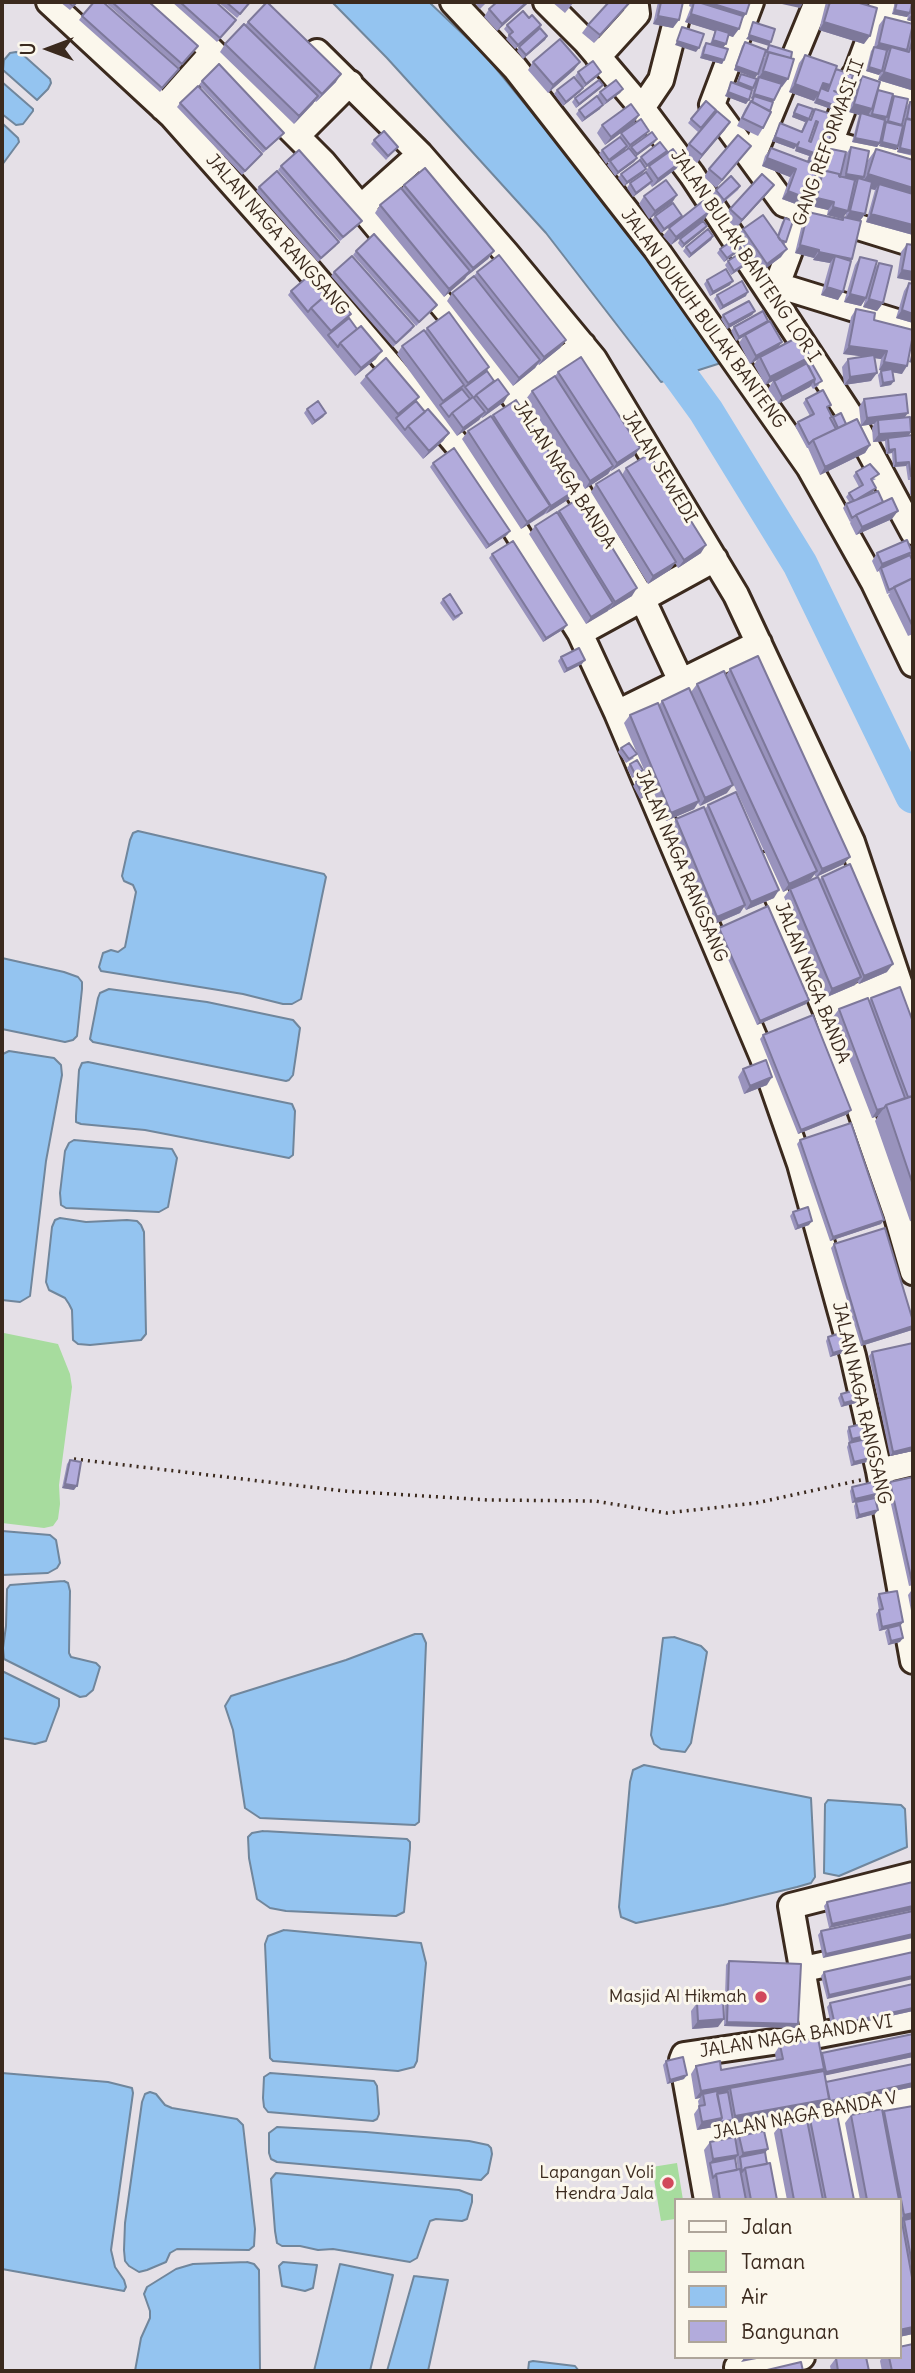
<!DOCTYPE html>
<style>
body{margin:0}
#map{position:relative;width:915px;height:2373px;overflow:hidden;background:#e5e0e7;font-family:Delius,sans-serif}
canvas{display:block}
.frame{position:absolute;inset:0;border:4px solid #3b2a1e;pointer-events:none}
.legend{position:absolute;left:674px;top:2198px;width:228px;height:161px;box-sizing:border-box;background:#fbf7ec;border:2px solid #aea59a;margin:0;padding:9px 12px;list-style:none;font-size:21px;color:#3b2a1e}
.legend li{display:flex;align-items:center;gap:14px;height:35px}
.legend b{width:35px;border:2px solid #aea59a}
.north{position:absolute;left:14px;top:14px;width:70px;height:70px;-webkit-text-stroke:5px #fbf7ec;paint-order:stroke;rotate:270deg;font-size:19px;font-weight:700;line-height:28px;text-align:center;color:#3b2a1e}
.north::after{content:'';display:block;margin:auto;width:24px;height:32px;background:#3b2a1e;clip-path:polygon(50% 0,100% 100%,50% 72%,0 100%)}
</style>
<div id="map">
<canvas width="915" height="2373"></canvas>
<div class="frame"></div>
<ul class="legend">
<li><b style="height:9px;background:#fbf7ec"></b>Jalan</li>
<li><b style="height:19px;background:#a7dc9e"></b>Taman</li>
<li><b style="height:19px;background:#94c4f0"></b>Air</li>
<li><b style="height:19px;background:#b2abdc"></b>Bangunan</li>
</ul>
<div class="north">U</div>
</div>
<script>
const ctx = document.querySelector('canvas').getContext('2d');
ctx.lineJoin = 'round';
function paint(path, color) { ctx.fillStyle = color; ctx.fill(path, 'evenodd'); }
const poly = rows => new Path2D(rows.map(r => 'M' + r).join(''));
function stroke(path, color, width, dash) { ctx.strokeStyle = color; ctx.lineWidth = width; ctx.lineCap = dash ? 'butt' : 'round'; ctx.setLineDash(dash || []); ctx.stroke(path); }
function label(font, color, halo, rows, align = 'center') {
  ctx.font = font + ' Delius,sans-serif'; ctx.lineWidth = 6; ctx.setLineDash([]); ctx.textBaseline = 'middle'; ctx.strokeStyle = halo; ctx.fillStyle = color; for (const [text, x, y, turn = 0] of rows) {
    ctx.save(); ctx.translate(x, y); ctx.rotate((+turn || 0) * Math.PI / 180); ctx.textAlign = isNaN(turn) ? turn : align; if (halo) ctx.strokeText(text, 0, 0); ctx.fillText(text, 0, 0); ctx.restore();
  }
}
paint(poly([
 [4,1333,58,1344,70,1374,72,1387,59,1485,60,1504,58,1519,53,1526,44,1528,2,1523,2,1334],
 [677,2163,683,2200,675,2200,675,2219,661,2221,652,2167]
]), '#a7dc9e');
const water = poly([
 [332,2,429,2,485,55,587,180,724,362,661,382,546,233,387,58,332,2],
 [16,52,21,53,50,79,51,83,48,89,37,100,3,70,4,60,10,53,16,52],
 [2,82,33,109,33,111,23,124,16,125,2,114,2,82],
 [2,123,18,138,19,142,2,165,2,123],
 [138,831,324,874,326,877,322,896,301,999,292,1004,283,1004,243,994,101,971,99,967,103,953,111,950,118,952,125,947,136,892,133,885,124,881,122,876,130,840,133,833,138,831],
 [2,958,64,972,78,977,82,982,82,989,77,1036,73,1040,65,1042,2,1029,2,958],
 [109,989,207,1002,293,1020,300,1028,293,1075,289,1080,286,1081,93,1042,90,1039,98,998,100,993,109,989],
 [9,1051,54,1058,61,1065,62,1075,46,1161,30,1296,20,1302,2,1300,2,1059,3,1054,9,1051],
 [88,1062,292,1104,295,1111,293,1155,289,1158,145,1130,81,1124,76,1122,76,1116,79,1070,82,1063,88,1062],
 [74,1140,172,1149,177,1158,168,1207,159,1212,66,1208,61,1205,60,1193,65,1151,69,1143,74,1140],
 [60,1218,86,1222,127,1220,137,1221,141,1225,144,1232,146,1334,141,1340,90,1345,78,1344,73,1340,72,1310,69,1304,65,1298,49,1290,46,1282,52,1227,55,1220,60,1218],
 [2,1531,50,1535,56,1540,60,1563,57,1568,48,1573,2,1575,2,1531],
 [64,1581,68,1583,70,1591,69,1653,71,1657,96,1663,100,1667,93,1690,86,1696,80,1697,4,1659,3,1648,6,1626,7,1589,10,1585,64,1581],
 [415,1634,422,1634,426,1643,419,1822,415,1825,260,1818,245,1808,233,1730,225,1706,231,1696,346,1660,415,1634],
 [674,1637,701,1646,707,1652,691,1743,685,1752,661,1749,654,1744,651,1735,663,1638,674,1637],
 [2,1671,59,1699,59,1706,46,1741,35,1744,2,1738,2,1671],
 [644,1765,811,1798,815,1877,811,1883,797,1887,723,1905,636,1923,621,1917,619,1907,630,1782,633,1770,644,1765],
 [828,1800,901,1805,905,1809,907,1847,839,1876,824,1873,825,1804,828,1800],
 [263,1831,407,1839,410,1842,410,1848,404,1912,396,1916,286,1911,270,1908,257,1899,249,1858,248,1837,252,1833,263,1831],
 [284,1930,421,1943,426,1963,417,2061,414,2067,398,2071,273,2061,270,2058,265,1944,268,1936,284,1930],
 [2,2073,108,2082,132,2088,133,2093,111,2250,115,2267,124,2280,126,2287,124,2291,2,2269,2,2073],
 [270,2073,374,2081,377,2086,379,2114,377,2119,373,2121,268,2112,264,2107,263,2098,264,2077,270,2073],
 [150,2092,156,2094,165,2105,172,2108,237,2119,243,2125,255,2229,254,2246,249,2250,177,2249,170,2253,166,2262,147,2270,139,2272,129,2266,125,2261,124,2250,125,2223,142,2102,145,2094,150,2092],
 [277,2127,366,2132,469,2141,488,2145,491,2148,492,2154,488,2173,481,2180,277,2162,271,2159,269,2153,269,2133,277,2127],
 [276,2173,459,2190,472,2195,472,2202,467,2219,462,2221,436,2219,430,2221,417,2258,410,2262,333,2249,318,2250,300,2246,282,2246,277,2243,275,2231,271,2179,276,2173],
 [247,2262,254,2264,259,2270,260,2371,135,2371,141,2338,150,2318,150,2311,144,2294,147,2287,176,2269,193,2264,247,2262],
 [283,2262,317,2265,313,2288,305,2291,282,2286,279,2266,283,2262],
 [340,2264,393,2275,370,2371,314,2371,340,2264],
 [414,2276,448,2280,428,2371,387,2371,414,2276],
 [533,2361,575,2366,579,2371,528,2371,529,2362,533,2361]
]);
paint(water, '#94c4f0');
stroke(water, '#70869c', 2);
stroke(poly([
 [653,338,706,411,800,564,913,796]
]), '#94c4f0', 35);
const minor = poly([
 [49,2,172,116,307,268,476,467,580,633,617,713,763,1058,800,1164,853,1356,879,1471,913,1661],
 [163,2,323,162,449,313,514,397,562,465,642,598,699,720],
 [453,2,515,68,656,249,809,467,874,583,913,664],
 [546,2,586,42,642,108,692,175,850,415,913,532],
 [751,2,712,105,784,204,913,244],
 [878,13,913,24],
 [317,52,420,154,507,254,594,359,736,595,852,842,913,1024],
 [598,57,637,14,636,6,633,2],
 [854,76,913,95],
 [163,108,212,53],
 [642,108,661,80,681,2],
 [298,135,350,83],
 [831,143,913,166],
 [752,159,817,2],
 [361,207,420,154],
 [765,283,777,285,913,327],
 [777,285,883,2],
 [514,397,583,345],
 [580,633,715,559],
 [617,713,759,643],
 [764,865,825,1009,896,1213,913,1272],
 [825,1009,898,980],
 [879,1471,913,1463],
 [804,1969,913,1945],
 [814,2036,791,1906,913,1875],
 [841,2111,857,2200],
 [764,2124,777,2200],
 [696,2136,913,2096],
 [707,2200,682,2060,684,2055,814,2036,913,2017],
 [899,2342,913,2340],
 [737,2367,802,2357]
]);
stroke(minor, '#3b2a1e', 30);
stroke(poly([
 [74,1459,344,1491,488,1500,595,1501,667,1513,756,1503,861,1480]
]), '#3b2a1e', 3.5, [2, 5]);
stroke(minor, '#fbf7ec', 24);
paint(poly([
 [60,2,78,2,70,10],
 [105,2,149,2,195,50,179,68],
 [172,2,216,2,234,24,217,42],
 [218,2,251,2,237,18],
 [474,2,487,2,480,9],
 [497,2,529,2,497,31,484,17,489,9],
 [552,2,574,2,565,13],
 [658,2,683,2,673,28,653,24],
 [690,2,750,2,733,37,728,35,723,48,724,60,722,64,700,58,703,47,706,43,710,44,715,31,685,22,691,7,689,6],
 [826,2,856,2,864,44,819,30],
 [895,2,913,2,913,22,907,20,908,16,907,17,892,14],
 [629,4,594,43,582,33,588,25],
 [82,16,176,73,160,92,79,20],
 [885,17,907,47,911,34,913,31,913,86,911,90,878,80,880,73,879,75,866,71,871,51,874,47,879,25],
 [529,18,541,25,538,29,515,49,506,39,509,35,504,29,507,25],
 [248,22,336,82,316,102,315,101,294,124,220,52,225,44],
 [547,36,545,40,523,59,517,51,519,47],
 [745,42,755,78,734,70,742,46],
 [769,45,782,87,781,86,773,102,763,128,758,136,737,126,745,109,752,99,751,98,755,83,746,104,725,96,731,82,736,84,741,74,756,80,763,60,765,57,764,56,767,49],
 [805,55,836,69,843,100,842,99,837,111,814,103,816,97,814,101,789,92,799,63],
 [533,62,580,62,574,70,548,93,528,70],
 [578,72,601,72,598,76,583,88,575,76],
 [862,76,878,90,891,100,894,96,903,123,907,106,910,102,913,102,913,156,897,152,898,147,896,150,879,146,880,143,877,147,852,142,859,115,849,112,857,84],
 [202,81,281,137,263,153,199,85],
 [603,85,600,89,576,108,572,102,575,98],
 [583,88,580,92,563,106,554,94,557,90],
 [623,89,620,93,604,105,599,99,600,109,582,122,576,114,579,110,597,96,600,92],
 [180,103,262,154,242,175,177,107],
 [798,104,810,120,815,109,838,116,821,160,819,159,817,165,801,206,782,199,790,177,762,166,765,156,771,148,807,162,809,156,795,151,796,146,794,149,772,141,780,123,801,132,805,122,792,117,795,108],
 [814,126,815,126,810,141,809,141],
 [713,114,698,132,688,123,691,119],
 [639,115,634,123,605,145,597,133,602,125],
 [730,122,697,163,684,152,689,144],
 [621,133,646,135,627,149,626,148,606,164,599,154,602,150,619,138],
 [657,139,654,143,635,157,637,158,634,162,615,176,607,165,610,161,630,149,631,147],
 [374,140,398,147,386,160,371,144],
 [751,146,716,188,704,177,709,169],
 [851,147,866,167,868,160,876,149,913,160,913,235,866,222,875,190,871,189,865,214,860,221,851,261,838,300,821,295,830,263,813,260,814,258,795,253,803,220,808,212,842,220,843,217,845,217,846,213,842,219,827,215,828,210,811,206,817,178,824,171,828,153,831,149,846,154],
 [667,151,664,155,645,168,643,173,624,186,618,178,621,174,638,161,641,157],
 [682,161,676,169,652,187,650,184,633,197,627,188,630,183,644,174,649,166],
 [281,166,362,221,359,225,340,241,278,170],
 [404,185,494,251,488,259,467,276,444,297,375,213,380,205,402,188],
 [740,186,738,190,722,204,713,194,716,190],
 [259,187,336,246,318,262,256,191],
 [768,193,736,228,724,217,730,209],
 [644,196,672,203,649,219,639,204],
 [655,216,680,219,705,219,671,245,663,236,671,226,661,233,652,220],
 [785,218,786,242,784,245,781,257,761,272,737,237,743,229,777,236,782,222],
 [707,226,704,230,682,248,678,243,680,239],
 [713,236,711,240,689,258,683,251,686,247],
 [907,244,913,245,913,281,897,278,901,252],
 [741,248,738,252,724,262,717,253,720,249],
 [356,251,437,305,434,309,416,326,353,255],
 [860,257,875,268,879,263,883,303,877,311,863,307,865,300,861,306,844,302,855,265],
 [728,261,749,261,746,265,731,275,725,265],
 [334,272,412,330,393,347,331,276],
 [477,272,566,340,560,348,539,365,538,364,535,368,513,386,447,301,452,293,474,276],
 [707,280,730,285,710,296,704,284],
 [909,283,913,284,913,323,896,318,904,291],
 [291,291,349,318,376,359,355,376,288,295],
 [717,295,746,296,720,310,714,299],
 [856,309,874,320,902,374,892,372,891,385,880,387,878,375,881,371,884,371,879,370,881,359,875,358,871,381,844,385,842,367,848,359,865,356,843,354,851,317],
 [755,311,752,315,727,329,721,319,723,315],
 [768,321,766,323,782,342,778,347,805,364,819,385,813,389,811,386,776,405,768,389,773,381,765,385,754,365,757,360,750,364,739,343,743,337,736,341,731,331,734,327],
 [427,328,489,367,487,371,504,402,482,418,481,417,479,420,457,436,397,354,402,346,425,331],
 [913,348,913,363,909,362],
 [558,372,634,456,611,471,611,470,608,474,585,489,526,399,532,391,555,376],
 [366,376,419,397,416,401,425,412,449,433,443,441,423,459,360,383],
 [806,399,828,409,832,417,831,420,833,417,846,424,870,445,865,453,820,475,808,448,807,448,795,426,798,422,810,416,803,403],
 [864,399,905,417,911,432,908,436,913,435,913,495,910,495,910,480,908,480,906,466,893,467,892,453,886,454,885,441,873,442,872,428,874,424,861,426,859,407],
 [307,409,326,413,323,417,312,425,304,413],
 [493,415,574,491,569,499,521,529,462,439,468,431],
 [433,463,510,531,507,535,486,549,430,467],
 [626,468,701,553,678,568,675,563,670,570,648,584,591,492,596,484,622,475],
 [856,472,876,479,872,481,876,488,873,492,864,497,883,502,892,519,856,535,850,523,851,521,850,522,843,508,846,504,850,503,846,497,849,493,859,487,853,476],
 [559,511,632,596,609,610,609,609,586,624,529,534,535,526],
 [912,552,909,556,913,562,913,634,908,636,888,595,890,593,887,594,879,571,877,572,872,561,877,553],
 [492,554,567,625,564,629,543,642,489,558],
 [443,599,462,613,459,617,453,621,440,603],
 [561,657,582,664,564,673,558,661],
 [730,669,844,864,816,877,814,874,811,879,783,892,691,692,697,684,726,675],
 [662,701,727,793,700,806,698,803,694,809,666,821,624,723,630,715,659,705],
 [621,748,634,758,626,763,618,752],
 [630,764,640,774,632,778,627,768],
 [636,782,651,791,648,795,640,799,633,786],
 [708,805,774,898,746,910,744,907,740,913,712,925,671,827,676,819,705,809],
 [822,877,887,972,859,984,857,982,855,985,827,997,784,897,790,889,819,880],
 [719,928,809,1000,806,1004,757,1025,716,932],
 [871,998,913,1022,913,1220,910,1221,875,1121,878,1116,872,1118,833,1017,839,1009,869,1001],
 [763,1035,848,1114,798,1134,760,1039],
 [743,1069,767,1085,744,1094,738,1077],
 [800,1140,881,1224,830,1241,797,1144],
 [793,1212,809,1225,795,1230,790,1216],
 [834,1244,913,1321,913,1328,912,1330,861,1346,831,1248],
 [828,1337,846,1352,830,1357,826,1341],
 [913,1343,913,1451,890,1456,869,1356,872,1352],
 [841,1394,859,1399,856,1403,841,1407,838,1398],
 [849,1427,865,1436,862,1440,867,1462,851,1466,847,1447,849,1443,847,1431],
 [70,1460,74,1490,62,1488,67,1464],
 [913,1477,913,1585,909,1586,887,1486,890,1482],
 [852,1487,876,1494,874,1498,875,1514,856,1519,854,1506,856,1502,852,1503,850,1491],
 [911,1591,913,1591,913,1621,908,1595],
 [879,1594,903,1622,900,1626,900,1642,888,1645,885,1632,887,1629,879,1631,876,1614,879,1610,877,1598],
 [913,1882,913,1910,829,1928,824,1906,827,1902],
 [913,1911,823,1958,818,1935,821,1931],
 [913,1952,827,1999,821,1976,824,1972],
 [729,1961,796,2028,724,2026,726,1965],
 [913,1984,913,2011,832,2029,827,2007,830,2003],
 [697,2003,718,2027,692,2029,691,2011],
 [913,2034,913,2057,825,2075,826,2082,913,2064,913,2087,827,2105,827,2102,824,2107,697,2130,694,2114,699,2107,698,2101,700,2098,695,2099,691,2074,696,2066,721,2070,776,2060,775,2053,780,2045,821,2054,822,2053],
 [666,2061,684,2079,667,2084,663,2065],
 [913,2106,913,2334,899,2337,903,2222,899,2222,899,2200,860,2200,845,2123,851,2115,882,2114,884,2111],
 [810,2119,854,2200,787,2200,774,2133,780,2125,807,2123],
 [739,2136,765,2153,777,2200,713,2200,704,2150,710,2142,735,2141],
 [736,2157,738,2169,737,2170,735,2158],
 [882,2357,899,2357,913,2371,882,2371,880,2361],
 [836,2358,869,2371,831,2371,830,2366]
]), '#9993bd');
paint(poly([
 [527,2,529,2,526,5,497,31,502,24],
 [630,2,631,2,629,4,594,43,600,35],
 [694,2,707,2,746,14,740,22],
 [773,2,804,2,800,8],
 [895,10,910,13,907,17,892,14],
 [913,13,913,22,907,20],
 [691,14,739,29,733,37,685,22],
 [658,16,679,20,673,28,653,24],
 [824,22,870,36,864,44,819,30],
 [541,25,538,29,515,49,518,45],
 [749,35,771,42,769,46,746,39],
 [547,36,545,40,523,59,526,55],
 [713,40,726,44,723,48,710,44],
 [677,41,699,48,696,52,675,45],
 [879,43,907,50,901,58,891,47,886,54,873,51],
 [703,54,724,60,722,64,700,58],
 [580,62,574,70,548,93,553,85],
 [736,66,758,74,755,78,734,70],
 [869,67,882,71,879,75,866,71],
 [763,71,788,79,782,87,758,79],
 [601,72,598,76,583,88,586,84],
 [884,72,913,81,913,86,911,90,878,80],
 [341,74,336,82,316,102,322,94],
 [738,82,753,88,751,92,735,86],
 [823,83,830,85,825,93,819,92],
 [795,84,819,93,814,101,789,92],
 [603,85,600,89,576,108,579,104],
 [583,88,580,92,563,106,566,102],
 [623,89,620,93,604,105,607,101],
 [728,92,749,100,746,104,725,96],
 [754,94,774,100,771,104,754,96,752,99,751,98],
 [318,96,313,104,294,124,299,116],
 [817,99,839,107,837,111,814,103],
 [854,104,872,109,867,117,861,113,859,115,849,112],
 [603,105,600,109,582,122,585,118],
 [794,113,808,119,805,122,792,117],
 [872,114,887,117,884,121,869,118],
 [639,115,634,123,605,145,611,137],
 [730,122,725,130,697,163,702,155],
 [649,131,646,135,627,149,630,145],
 [775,137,797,145,794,149,772,141],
 [855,138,880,143,877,147,852,142],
 [657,139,654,143,634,158,637,154],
 [882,142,898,146,896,150,879,146],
 [627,146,625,150,606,164,609,160],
 [751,146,745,154,716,188,722,180],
 [797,147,823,156,821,160,795,151],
 [900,148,913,151,913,155,897,152],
 [667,151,664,155,644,169,647,165],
 [637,158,634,162,615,176,618,172],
 [767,158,796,169,790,177,762,166],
 [682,161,676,169,652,187,658,179],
 [646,169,643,173,624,186,627,182],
 [846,174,864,177,859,185,858,178,854,184,841,182],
 [868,174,913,188,913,202,879,184,875,190,860,186],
 [652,181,649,185,633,197,636,193],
 [774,185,768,193,736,228,742,220],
 [788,191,806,198,801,206,782,199],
 [677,195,672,203,649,219,655,211],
 [817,198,834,202,828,210,811,206],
 [833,207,848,211,842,219,827,215],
 [710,211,705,219,671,245,676,237],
 [850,211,865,214,859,222,845,219],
 [871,214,913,225,913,235,866,222],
 [682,216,679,220,661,233,664,229],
 [707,226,704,230,682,248,684,244],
 [713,236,711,240,689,258,691,254],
 [800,245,819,250,814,258,795,253],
 [741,248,738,252,724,262,727,258],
 [787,249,781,257,761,272,767,264],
 [494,251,488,259,467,276,473,268],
 [819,252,852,259,846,267,835,256,830,263,813,260],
 [749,261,746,265,731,275,734,271],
 [902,270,913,272,913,281,897,278],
 [470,271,465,279,444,297,449,289],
 [733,281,730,285,710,296,713,292],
 [827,287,843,292,838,300,821,295],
 [748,292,746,296,720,310,723,306],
 [850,294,866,298,861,306,844,302],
 [869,299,883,303,877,311,863,307],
 [902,310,913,314,913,323,896,318],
 [755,311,752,315,727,329,729,325],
 [768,321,765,325,736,341,739,337],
 [566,340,560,348,539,365,544,357],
 [782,342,776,350,760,357,757,360,750,364,756,356],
 [849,346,887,351,881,359,843,354],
 [382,351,376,359,355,376,361,368],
 [913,355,913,363,909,362],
 [810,357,805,365,765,385,770,377],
 [540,360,535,368,513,386,519,378],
 [884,362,907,366,902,374,879,370],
 [877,373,871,381,844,385,850,377],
 [815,379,810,387,776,405,782,397],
 [894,381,891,385,880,387,883,383],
 [509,394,504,402,482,418,488,410],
 [485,412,479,420,457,436,463,428],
 [326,413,323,417,312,425,315,421],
 [908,413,902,421,878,420,874,424,861,426,867,418],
 [911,432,906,439,888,438,885,441,873,442,879,434],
 [449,433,443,441,423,459,429,451],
 [870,445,865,453,820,475,825,467],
 [640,448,634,456,611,471,617,463],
 [895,449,892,453,886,454,889,450],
 [909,462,906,466,893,467,896,463],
 [613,466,608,474,585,489,590,481],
 [876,488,873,492,851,505,854,501],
 [574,491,569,499,546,514,551,506],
 [550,506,544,514,521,529,527,522],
 [898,511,892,519,856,535,862,527],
 [510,531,507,535,486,549,489,545],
 [706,545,701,553,678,568,684,560],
 [912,552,906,560,881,568,877,572,882,564],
 [676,562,670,570,648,584,653,576],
 [637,588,632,596,609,610,615,602],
 [613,603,608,611,586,624,591,617],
 [567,625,564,629,543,642,546,638],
 [585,660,582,664,564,673,567,669],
 [733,785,727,793,700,806,705,798],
 [651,791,648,795,640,799,643,795],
 [699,801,694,809,666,821,671,813],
 [850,857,844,864,816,877,822,869],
 [817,871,811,879,783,892,789,884],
 [779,890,774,898,746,910,751,902],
 [745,905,740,913,712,925,717,917],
 [893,964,887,972,859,984,864,976],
 [861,977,855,985,827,997,832,989],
 [809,1000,806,1004,757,1025,760,1021],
 [772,1077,767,1085,744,1094,750,1086],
 [884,1108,878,1116,872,1118,877,1110],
 [851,1110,848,1114,798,1134,801,1130],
 [884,1220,881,1224,830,1241,833,1237],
 [812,1221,809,1225,795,1230,798,1226],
 [913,1326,912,1330,861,1346,863,1342],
 [849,1348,846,1352,830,1357,833,1353],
 [859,1399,856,1403,841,1407,844,1403],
 [865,1436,862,1440,849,1443,852,1439],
 [913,1447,913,1451,890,1456,893,1452],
 [870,1458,867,1462,851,1466,854,1462],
 [65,1484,77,1486,74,1490,62,1488],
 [876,1494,873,1498,852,1503,855,1499],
 [878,1510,875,1514,856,1519,859,1515],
 [903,1622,900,1626,879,1631,882,1627],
 [903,1638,900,1642,888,1645,891,1641],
 [913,1906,913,1910,829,1928,832,1924],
 [913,1934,913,1938,823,1958,826,1954],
 [913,1976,913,1979,827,1999,829,1995],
 [913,2008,913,2011,832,2029,835,2025],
 [724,2019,718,2027,692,2029,698,2021],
 [727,2022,798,2024,796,2028,724,2026],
 [913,2053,913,2057,823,2076,826,2072],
 [824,2069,818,2077,730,2088,727,2093,704,2098,703,2094,700,2098,695,2099,701,2091],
 [687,2075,684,2079,667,2084,670,2080],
 [913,2083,913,2087,827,2105,830,2101],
 [829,2099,824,2107,697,2130,702,2122,722,2118,733,2120,735,2116],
 [768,2149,762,2157,740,2157,743,2153],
 [738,2155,732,2163,710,2163,713,2159],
 [913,2213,913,2220,904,2220,903,2222,899,2222,904,2215],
 [913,2327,913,2334,899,2337,899,2330],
 [745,2357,767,2357,741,2362]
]), '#7d789a');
const building = poly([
 [68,2,77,2,73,6,68,2],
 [94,2,103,2,179,69,162,88,82,16,94,2],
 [112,2,149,2,198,46,182,64,112,2],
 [180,2,216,2,236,20,220,38,180,2],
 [226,2,250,2,240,14,226,2],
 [267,2,341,74,322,94,248,22,267,2],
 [497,2,527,2,502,24,489,9,497,2],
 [609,2,630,2,600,35,588,25,609,2],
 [661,2,683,2,679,20,658,16,661,2],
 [694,2,698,2,743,16,739,29,691,14,694,2],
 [707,2,750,2,746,14,707,2],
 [830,2,856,2,877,8,870,36,824,22,830,2],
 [897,2,912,2,910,13,895,10,897,2],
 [523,11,529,18,532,15,541,25,518,45,509,35,513,32,507,25,523,11],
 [885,17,913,24,907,50,879,43,885,17],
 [753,22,775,29,771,42,749,35,753,22],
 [244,24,318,96,299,116,225,44,244,24],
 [682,27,704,34,699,48,677,41,682,27],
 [540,28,547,36,526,55,519,47,540,28],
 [716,29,729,33,726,44,713,40,716,29],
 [913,38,913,81,884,72,891,47,909,52,913,38],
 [560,39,580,62,553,85,533,62,560,39],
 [745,42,766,50,758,74,736,66,745,42],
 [706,43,728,49,724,60,703,54,706,43],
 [769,45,792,52,791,58,767,52,769,45],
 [874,47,887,50,882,71,869,67,874,47],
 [769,52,794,59,788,79,763,71,769,52],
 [805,55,837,66,830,85,823,83,819,93,795,84,805,55],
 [593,61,601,72,586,84,578,72,593,61],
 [219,64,284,133,266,149,202,81,219,64],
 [836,69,853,75,846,96,834,91,843,96,839,107,817,99,821,88,828,91,836,69],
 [741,74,757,79,753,88,738,82,741,74],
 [862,76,880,82,872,109,854,104,862,76],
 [574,77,583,88,566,102,557,90,574,77],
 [759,77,782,84,774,100,754,94,759,77],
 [599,80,603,85,579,104,575,98,599,80],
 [616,80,623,89,607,101,600,92,616,80],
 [731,82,752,90,749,100,728,92,731,82],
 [198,86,262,154,245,171,180,103,198,86],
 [878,90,893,94,887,117,872,114,878,90],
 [597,96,603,105,585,118,579,110,597,96],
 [754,96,773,102,770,111,752,102,754,96],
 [894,96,908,99,902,125,888,121,894,96],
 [706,101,716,110,701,128,691,119,706,101],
 [751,101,771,112,763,128,742,118,751,101],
 [910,102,913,102,913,151,900,148,906,119,912,120,907,118,910,102],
 [631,104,639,115,611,137,602,125,631,104],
 [798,104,813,109,809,119,794,113,798,104],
 [815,109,838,116,823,156,797,147,799,142,797,145,775,137,780,123,802,132,808,119,811,120,815,109],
 [816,121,818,122,811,142,809,141,816,121],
 [717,111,730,122,702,155,689,144,717,111],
 [861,113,885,120,880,143,855,138,861,113],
 [641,119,649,131,630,145,621,133,641,119],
 [886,122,903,126,898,146,882,142,886,122],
 [384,131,398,147,388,156,374,140,384,131],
 [652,132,657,139,637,154,631,147,652,132],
 [738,135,751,146,722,180,709,169,738,135],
 [620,137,627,146,609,160,602,150,620,137],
 [660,142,667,151,647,165,641,157,660,142],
 [851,147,869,151,864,177,846,174,851,147],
 [629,148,637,158,618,172,610,161,629,148],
 [771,148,819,166,806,198,788,191,796,169,767,158,771,148],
 [673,149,682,161,658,179,649,166,673,149],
 [831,149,846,152,840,177,839,176,839,174,826,171,831,149],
 [876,149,913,160,913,188,868,174,876,149],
 [299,150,362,221,343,237,281,166,299,150],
 [811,154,820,158,818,164,809,161,811,154],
 [640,160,646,169,627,182,621,174,640,160],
 [425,168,494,251,473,268,404,185,425,168],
 [823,170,839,174,839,176,855,180,848,211,833,207,834,202,817,198,823,170],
 [277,171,339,242,321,258,259,187,277,171],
 [646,172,652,181,636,193,630,183,646,172],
 [762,174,774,185,742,220,730,209,762,174],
 [731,176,740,186,724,200,716,190,731,176],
 [858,178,872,182,865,214,850,211,858,178],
 [666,180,677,195,655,211,644,196,666,180],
 [879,184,913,194,913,225,871,214,879,184],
 [401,188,470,271,449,289,380,205,401,188],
 [703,201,710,211,676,237,669,228,703,201],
 [673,203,682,216,664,229,655,216,673,203],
 [808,212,843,220,843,217,861,221,852,259,819,252,819,250,800,245,808,212],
 [763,215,787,249,767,264,743,229,763,215],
 [785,218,793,221,786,242,780,240,778,237,785,218],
 [703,221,707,226,684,244,680,239,703,221],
 [708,229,713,236,691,254,686,247,708,229],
 [374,234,437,305,419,322,356,251,374,234],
 [735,239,741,248,727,258,720,249,735,239],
 [907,244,913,245,913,272,902,270,907,244],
 [743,251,749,261,734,271,728,261,743,251],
 [499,255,566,340,544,357,477,272,499,255],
 [352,256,414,326,396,343,334,272,352,256],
 [835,256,851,261,843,292,827,287,835,256],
 [860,257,877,261,866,298,850,294,860,257],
 [879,263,892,266,883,303,869,299,879,263],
 [726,269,733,281,713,292,707,280,726,269],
 [312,273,328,293,311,308,308,312,291,291,312,273],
 [474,276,540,360,519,378,452,293,474,276],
 [742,281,748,292,723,306,717,295,742,281],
 [909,283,913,284,913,314,902,310,909,283],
 [332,290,351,314,331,331,311,308,332,290],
 [749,301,755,311,729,325,723,315,749,301],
 [856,309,875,313,874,320,913,330,913,335,907,366,884,362,887,351,849,346,856,309],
 [763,311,768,321,739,337,734,327,763,311],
 [449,312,489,367,468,383,427,328,449,312],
 [349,318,357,329,340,343,338,347,328,335,349,318],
 [770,321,782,342,756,356,745,335,770,321],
 [361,326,382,351,361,368,340,343,361,326],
 [424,330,464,385,443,401,402,346,424,330],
 [800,336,810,357,770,377,760,357,800,336],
 [874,355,877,373,850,377,848,359,874,355],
 [581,357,640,448,617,463,558,372,581,357],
 [386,358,419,397,398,414,366,376,386,358],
 [811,362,822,381,815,385,814,382,815,379,807,364,811,362],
 [807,363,815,379,782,397,774,381,807,363],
 [892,369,894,381,883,383,881,371,892,369],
 [487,371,494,381,476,395,474,398,473,397,465,387,487,371],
 [555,376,613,466,590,481,532,391,555,376],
 [498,379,509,394,488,410,476,395,498,379],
 [462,389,470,399,452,413,449,417,440,405,462,389],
 [823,390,831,405,827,407,832,417,830,418,836,429,813,440,809,444,798,422,814,414,806,399,823,390],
 [906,394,908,413,867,418,864,399,906,394],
 [473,397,485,412,463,428,452,413,473,397],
 [516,400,574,491,551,506,493,415,516,400],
 [318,401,326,413,315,421,307,409,318,401],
 [416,401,425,412,408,426,405,430,396,418,416,401],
 [428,409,449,433,429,451,408,426,428,409],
 [841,413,846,424,838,428,833,417,841,413],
 [491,416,550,506,527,522,468,431,491,416],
 [910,417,911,432,879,434,878,420,910,417],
 [857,419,870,445,825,467,813,440,857,419],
 [913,435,913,476,911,476,909,462,896,463,895,449,889,450,888,438,913,435],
 [454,448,510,531,489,545,433,463,454,448],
 [649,454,706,545,684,560,626,468,649,454],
 [870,464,879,474,871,479,876,488,854,501,849,493,863,485,856,472,870,464],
 [619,470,676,562,653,576,596,484,619,470],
 [878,491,883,502,856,515,852,518,846,504,878,491],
 [581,497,637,588,615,602,559,511,581,497],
 [892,498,898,511,862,527,856,515,892,498],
 [557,512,613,603,591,617,535,526,557,512],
 [907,540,912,552,882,564,877,553,907,540],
 [513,541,567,625,546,638,492,554,513,541],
 [910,555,913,562,913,578,889,590,881,568,910,555],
 [913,578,913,627,894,587,913,578],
 [450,594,462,613,455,617,443,599,450,594],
 [579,648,585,660,567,669,561,657,579,648],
 [758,656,850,857,822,869,730,669,758,656],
 [724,671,817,871,789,884,697,684,724,671],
 [689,688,733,785,705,798,662,701,689,688],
 [658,703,699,801,671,813,630,715,658,703],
 [629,743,637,754,629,759,621,748,629,743],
 [637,760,643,770,635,774,630,764,637,760],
 [644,778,651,791,643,795,636,782,644,778],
 [736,792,779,890,751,902,708,805,736,792],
 [704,807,745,905,717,917,676,819,704,807],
 [850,864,893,964,864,976,822,877,850,864],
 [818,877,861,977,832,989,790,889,818,877],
 [768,906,809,1000,760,1021,719,928,768,906],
 [900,987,913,1022,913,1096,908,1097,871,998,900,987],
 [868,998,905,1098,886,1105,884,1108,877,1110,839,1009,868,998],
 [813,1015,851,1110,801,1130,763,1035,813,1015],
 [766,1060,772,1077,750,1086,743,1069,766,1060],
 [913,1096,913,1185,886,1105,913,1096],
 [851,1123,884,1220,833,1237,800,1140,851,1123],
 [808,1207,812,1221,798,1226,793,1212,808,1207],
 [885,1228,913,1321,913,1326,863,1342,834,1244,885,1228],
 [844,1332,849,1348,833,1353,828,1337,844,1332],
 [913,1343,913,1447,893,1452,872,1352,913,1343],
 [856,1390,859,1399,844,1403,841,1394,856,1390],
 [862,1424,865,1436,852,1439,849,1427,862,1424],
 [866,1439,870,1458,854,1462,849,1443,866,1439],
 [70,1460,81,1462,77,1486,65,1484,70,1460],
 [913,1477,913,1582,912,1582,890,1482,913,1477],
 [873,1482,876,1494,855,1499,852,1487,873,1482],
 [875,1498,878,1510,859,1515,856,1502,875,1498],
 [897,1591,903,1622,882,1627,879,1610,883,1609,879,1594,897,1591],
 [900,1625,903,1638,891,1641,888,1628,900,1625],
 [913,1882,913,1906,832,1924,827,1902,913,1882],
 [913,1911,913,1934,826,1954,821,1931,913,1911],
 [913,1952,913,1976,829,1995,824,1972,913,1952],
 [729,1961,801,1964,798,2024,727,2022,729,1961],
 [913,1984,913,2008,835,2025,830,2003,913,1984],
 [723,2001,724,2019,698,2021,697,2003,723,2001],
 [913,2034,913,2053,826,2072,822,2053,913,2034],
 [818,2038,824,2069,701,2091,696,2066,720,2061,721,2070,783,2059,780,2045,818,2038],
 [683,2057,687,2075,670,2080,666,2061,683,2057],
 [913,2064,913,2083,830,2101,826,2082,913,2064],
 [824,2071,829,2099,735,2116,730,2088,824,2071],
 [717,2091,722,2118,702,2122,699,2106,705,2105,703,2094,717,2091],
 [728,2092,733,2120,719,2122,722,2118,717,2094,728,2092],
 [913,2106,913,2213,904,2215,884,2111,913,2106],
 [882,2109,899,2200,867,2200,851,2115,882,2109],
 [837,2114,854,2200,826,2200,810,2119,837,2114],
 [807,2120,823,2200,794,2200,780,2125,807,2120],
 [764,2131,768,2149,743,2153,739,2136,764,2131],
 [735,2137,738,2155,713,2159,710,2142,735,2137],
 [765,2152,767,2164,745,2168,742,2172,740,2157,765,2152],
 [735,2158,737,2170,716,2174,713,2178,710,2163,735,2158],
 [770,2163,777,2200,751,2200,745,2168,770,2163],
 [740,2169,746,2200,720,2200,716,2174,740,2169],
 [913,2218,913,2269,904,2220,913,2218],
 [902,2222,913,2283,913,2327,899,2330,899,2223,902,2222],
 [913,2344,913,2371,892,2371,889,2357,899,2357,899,2347,913,2344],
 [838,2357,866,2357,869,2371,838,2371,836,2358,838,2357],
 [801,2362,803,2371,763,2371,801,2362]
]);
paint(building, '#b2abdc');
stroke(building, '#7d789a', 2);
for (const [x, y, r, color] of [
 [761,1997,7,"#d1495b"],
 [668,2183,7,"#d1495b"]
]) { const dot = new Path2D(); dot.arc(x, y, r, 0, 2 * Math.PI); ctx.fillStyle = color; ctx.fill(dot); stroke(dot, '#fbf7ec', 2.5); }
label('18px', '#3b2a1e', '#fbf7ec', [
 ["GANG REFORMASI II",829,143,-70],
 ["JALAN NAGA RANGSANG",277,235,49],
 ["JALAN BULAK BANTENG LOR I",745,256,56],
 ["JALAN DUKUH BULAK BANTENG",703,319,54],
 ["JALAN SEWEDI",659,467,59],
 ["JALAN NAGA BANDA",564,475,57],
 ["JALAN NAGA RANGSANG",681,866,67],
 ["JALAN NAGA BANDA",812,983,68],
 ["JALAN NAGA RANGSANG",861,1403,77],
 ["JALAN NAGA BANDA VI",796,2037,-9],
 ["JALAN NAGA BANDA V",805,2116,-11]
]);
label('18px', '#3b2a1e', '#fbf7ec', [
 ["Masjid Al Hikmah",747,1997],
 ["Lapangan Voli",654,2173],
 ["Hendra Jala",654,2194]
], 'right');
</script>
